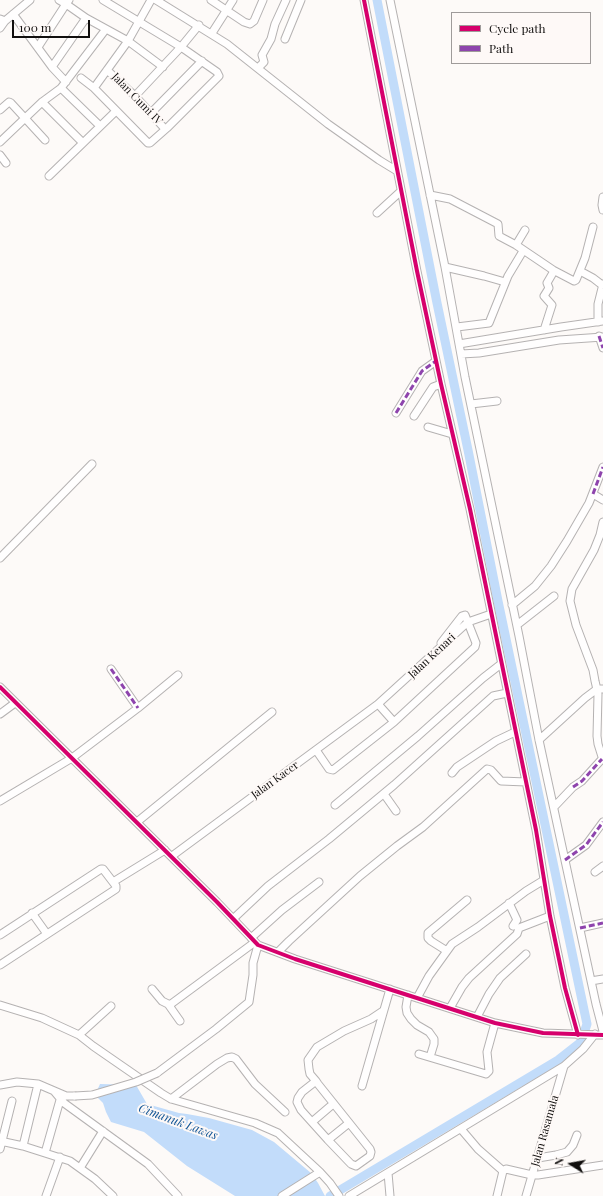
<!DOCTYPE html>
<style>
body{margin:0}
#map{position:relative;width:603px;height:1196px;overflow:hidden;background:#fdfaf8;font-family:"Playfair Display",serif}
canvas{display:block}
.legend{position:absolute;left:451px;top:12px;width:140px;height:52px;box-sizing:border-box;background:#fef9f7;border:1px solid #9f9b9a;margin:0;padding:5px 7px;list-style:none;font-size:12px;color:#110f0e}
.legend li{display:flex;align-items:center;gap:8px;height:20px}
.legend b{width:20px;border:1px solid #9f9b9a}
.north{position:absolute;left:551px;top:1144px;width:40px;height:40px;-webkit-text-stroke:3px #fef9f7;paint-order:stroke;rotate:281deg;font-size:11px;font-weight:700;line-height:16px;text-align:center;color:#110f0e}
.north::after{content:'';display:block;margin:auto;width:14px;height:18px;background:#110f0e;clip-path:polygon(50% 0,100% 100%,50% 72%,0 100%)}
.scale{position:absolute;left:12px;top:20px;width:78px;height:18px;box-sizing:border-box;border:2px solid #110f0e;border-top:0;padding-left:5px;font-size:12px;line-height:14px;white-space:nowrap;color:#110f0e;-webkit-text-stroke:3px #fef9f7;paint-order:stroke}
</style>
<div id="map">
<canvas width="603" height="1196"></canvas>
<ul class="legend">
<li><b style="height:5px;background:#d6006c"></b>Cycle path</li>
<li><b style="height:5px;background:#8e44ad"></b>Path</li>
</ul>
<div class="north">N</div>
<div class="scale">100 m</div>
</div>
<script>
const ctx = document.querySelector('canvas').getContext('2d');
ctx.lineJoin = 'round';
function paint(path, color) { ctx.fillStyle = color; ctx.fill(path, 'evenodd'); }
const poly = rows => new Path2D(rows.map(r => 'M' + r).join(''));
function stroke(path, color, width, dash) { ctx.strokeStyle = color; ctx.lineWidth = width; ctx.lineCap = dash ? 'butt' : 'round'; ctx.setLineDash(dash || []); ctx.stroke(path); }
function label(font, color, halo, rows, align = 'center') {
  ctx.font = font + ' "Playfair Display",serif'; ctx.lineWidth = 4; ctx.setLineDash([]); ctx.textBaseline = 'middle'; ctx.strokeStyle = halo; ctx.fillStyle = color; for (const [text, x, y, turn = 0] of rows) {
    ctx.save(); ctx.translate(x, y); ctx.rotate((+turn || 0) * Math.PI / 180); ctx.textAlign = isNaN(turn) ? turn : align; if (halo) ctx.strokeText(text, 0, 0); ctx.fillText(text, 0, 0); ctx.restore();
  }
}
paint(poly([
 [100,1084,136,1085,147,1104,179,1113,187,1114,209,1118,252,1130,274,1142,311,1173,318,1183,325,1196,235,1196,187,1166,144,1132,111,1122,106,1112,103,1103,95,1095]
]), '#c2dcfa');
stroke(poly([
 [330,1196,558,1060,581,1042,587,1024,498,601,468,450,437,303,377,0]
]), '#c2dcfa', 9);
const minor = poly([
 [69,0,66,4,86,18],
 [103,0,181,47,135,96],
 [151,0,128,41,94,88,148,143,150,143,167,128,219,76,217,72,181,47,199,25],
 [156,0,227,44,328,124,379,160,397,171],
 [211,0,244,22,250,24,254,21,263,0],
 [364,0,417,271,441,384,470,509,536,830,550,916,565,988,578,1035],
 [390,0,445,267,465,377,519,636,539,740,596,1004,603,1031],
 [13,14,52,67],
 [0,19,5,21,30,0],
 [0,28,5,21],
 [212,33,233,0],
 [285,39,301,0],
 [38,47,66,4,59,0],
 [258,68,264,62,262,55,271,39,275,24,286,0],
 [107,70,135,96,165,129],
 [81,78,94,88],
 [66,82,52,67,86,18,128,41,163,67],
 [61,88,100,126],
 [42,102,83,143],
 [0,110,9,102,11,103,45,140],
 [151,113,202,61],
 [0,142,42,102,61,88,106,29],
 [0,155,6,163],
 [49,176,116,111],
 [430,195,450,199,498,224,499,236,516,245,553,270,574,281,576,280,585,258,593,227],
 [603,197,602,205,603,210],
 [377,213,401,191],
 [516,245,525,230],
 [445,267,484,276,505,282],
 [580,271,593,278,602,285],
 [598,322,598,304,603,284],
 [457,327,489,323,508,276,523,251],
 [544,330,552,305,544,296,549,288,547,283,554,271],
 [599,336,603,348],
 [459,344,561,327,603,321],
 [461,354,479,353,559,340,603,337],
 [471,404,497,401],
 [396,413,422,371,436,361],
 [414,416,433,387,441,384],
 [428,427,452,434],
 [593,494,603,500],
 [603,522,600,535,594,550,572,589,570,601,576,625,593,670,595,681,598,694,597,736,598,744,603,760],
 [0,558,92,464],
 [512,605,535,586,551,566,567,541,589,503,603,467],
 [517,625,554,596],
 [111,669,138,708],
 [0,687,217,902,258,945,295,959,495,1023,543,1033,603,1035],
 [378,704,394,722],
 [0,714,15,703],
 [539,740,585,698,597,689,603,689],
 [316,750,329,769,333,770,394,722,475,647,476,643,465,615,462,616,441,643],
 [452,773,457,767,496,741,515,732],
 [384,794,396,811],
 [0,801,72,758,138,708,178,675],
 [335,805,418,736,483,678,501,664],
 [554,807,573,787,582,781,602,759],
 [137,822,272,712],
 [172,856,378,704,468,622,491,614],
 [565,860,586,845,603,822],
 [595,872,603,866],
 [113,882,165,850],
 [509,903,517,920,513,926],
 [32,913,47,934],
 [233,919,268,886,329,839,394,785,493,696,507,693],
 [580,928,603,923],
 [0,935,101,869,103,869,116,886,116,889,0,965],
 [251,938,282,910,319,882],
 [447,951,431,941,428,938,428,933,467,900],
 [278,952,289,941,360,876,397,846,423,827,487,769,491,770,501,781,526,782],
 [591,981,603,979],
 [152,989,162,1001,168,1004,171,1004,255,942],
 [408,995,406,1007,407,1013,411,1019,417,1025,429,1032,434,1039,434,1044,430,1057],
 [417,998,429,976,452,944,478,927,526,891,544,880],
 [168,1004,180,1021],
 [0,1005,42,1018,79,1035,93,1046,161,1093,171,1099,255,1123,278,1133,320,1172],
 [450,1008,462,987,469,978,517,934,519,928,550,916],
 [477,1017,489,994,500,978,526,954],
 [79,1035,111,1006],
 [419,1054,486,1074,489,1071,487,1052,495,1023],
 [157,1073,216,1029,249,1002,253,975,253,963,258,945],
 [316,1081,302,1092,298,1098,297,1102,301,1110,328,1140,351,1164,356,1166,370,1156,371,1152,370,1149,318,1084,316,1081,310,1074,309,1069,308,1060,317,1047,344,1031,371,1019,383,1011],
 [0,1085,17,1082,38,1084,66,1096,75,1096],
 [362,1086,390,989],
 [54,1091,64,1103,148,1164,178,1196],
 [171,1099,217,1064,227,1058,232,1057,236,1059,255,1084,285,1112],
 [312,1122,333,1104],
 [461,1129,478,1149,503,1171],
 [328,1140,349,1123],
 [0,1141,23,1146,70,1161,95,1179,113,1196],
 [23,1146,38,1084],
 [0,1149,12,1101],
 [45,1153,60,1100],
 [538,1158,556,1155,567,1152,573,1145,577,1135],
 [80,1168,103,1131],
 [388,1173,390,1196],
 [46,1196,60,1157],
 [282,1196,320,1172,330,1183,339,1196],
 [349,1196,564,1066,583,1049,595,1034],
 [497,1196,503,1171,506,1169,532,1175,538,1175,603,1165],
 [526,1196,564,1066]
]);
stroke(minor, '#b5b2b2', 9);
stroke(minor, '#fffefe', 7);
const minorBridge = poly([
 [75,1096,92,1095,136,1082,157,1073]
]);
stroke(minorBridge, '#b5b2b2', 9, []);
stroke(minorBridge, '#fffefe', 7);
stroke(poly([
 [599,336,603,348],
 [396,413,422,371,436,361],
 [593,494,603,467],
 [111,669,138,708],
 [573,787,582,781,602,759],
 [565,860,586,845,603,822],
 [580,928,603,923]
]), '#8e44ad', 3, [6, 3]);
stroke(poly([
 [364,0,417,271,441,384,470,509,536,830,550,916,565,988,578,1035],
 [0,687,217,902,258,945,295,959,495,1023,543,1033,603,1035]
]), '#d6006c', 4);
label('11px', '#110f0e', '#fef9f7', [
 ["Jalan Cumi IV",137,99,46],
 ["Jalan Kenari",432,656,-43],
 ["Jalan Kacer",275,780,-36],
 ["Jalan Rasamala",545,1131,-74]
]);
label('italic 12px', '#125595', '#fef9f7', [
 ["Cimanuk Lawas",178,1122,20]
]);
</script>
